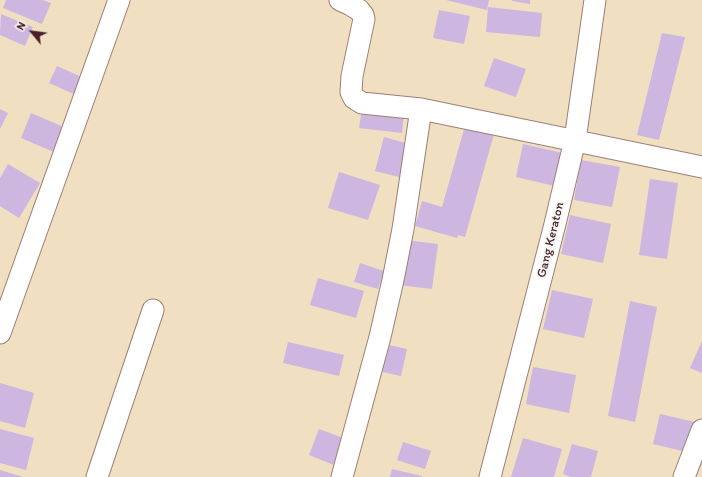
<!DOCTYPE html>
<style>
body{margin:0}
#map{position:relative;width:702px;height:477px;overflow:hidden;background:#f0dfc1;font-family:Itim,sans-serif}
canvas{display:block}
.north{position:absolute;left:12px;top:12px;width:40px;height:40px;-webkit-text-stroke:3px #f6f6f2;paint-order:stroke;rotate:299deg;font-size:11px;font-weight:700;line-height:16px;text-align:center;color:#4a1f2b}
.north::after{content:'';display:block;margin:auto;width:14px;height:18px;background:#4a1f2b;clip-path:polygon(50% 0,100% 100%,50% 72%,0 100%)}
</style>
<div id="map">
<canvas width="702" height="477"></canvas>
<div class="north">N</div>
</div>
<script>
const ctx = document.querySelector('canvas').getContext('2d');
ctx.lineJoin = 'round';
function paint(path, color) { ctx.fillStyle = color; ctx.fill(path, 'evenodd'); }
const poly = rows => new Path2D(rows.map(r => 'M' + r).join(''));
function stroke(path, color, width, dash) { ctx.strokeStyle = color; ctx.lineWidth = width; ctx.lineCap = dash ? 'butt' : 'round'; ctx.setLineDash(dash || []); ctx.stroke(path); }
function label(font, color, halo, rows, align = 'center') {
  ctx.font = font + ' Itim,sans-serif'; ctx.lineWidth = 4; ctx.setLineDash([]); ctx.textBaseline = 'middle'; ctx.strokeStyle = halo; ctx.fillStyle = color; for (const [text, x, y, turn = 0] of rows) {
    ctx.save(); ctx.translate(x, y); ctx.rotate((+turn || 0) * Math.PI / 180); ctx.textAlign = isNaN(turn) ? turn : align; if (halo) ctx.strokeText(text, 0, 0); ctx.fillText(text, 0, 0); ctx.restore();
  }
}
paint(poly([
 [6,0,42,0,51,3,42,24,3,8],
 [446,0,489,0,487,10],
 [512,0,530,0,530,4,512,1],
 [488,7,542,13,540,37,486,32],
 [439,10,470,16,464,44,433,38],
 [1,14,33,27,25,46,0,35],
 [662,33,685,37,659,140,637,135],
 [494,58,526,69,516,97,484,86],
 [57,66,84,78,76,95,49,83],
 [0,109,8,113,0,129],
 [362,109,404,114,402,133,359,128],
 [31,113,66,128,56,153,21,138],
 [465,126,494,134,465,237,458,235,457,238,415,226,422,201,442,207],
 [384,137,409,144,399,177,375,171],
 [523,144,567,154,559,187,516,177],
 [581,160,620,167,612,207,574,200],
 [8,164,40,183,19,218,0,206,0,178],
 [339,172,380,185,368,220,328,208],
 [650,179,678,183,667,259,639,255],
 [570,215,611,224,603,263,561,254],
 [405,240,438,244,432,289,399,285],
 [360,263,384,271,378,289,354,282],
 [318,278,364,291,356,318,310,305],
 [552,290,593,299,584,338,543,329],
 [630,301,657,307,635,422,608,416],
 [702,341,702,373,690,368],
 [288,342,344,355,339,376,283,363],
 [384,344,407,349,401,376,378,371],
 [533,367,576,375,569,413,526,404],
 [0,383,34,393,25,428,0,421],
 [660,414,695,422,687,452,653,444],
 [0,429,34,438,26,470,0,463],
 [319,429,346,439,336,466,309,455],
 [523,438,562,449,554,477,511,477],
 [403,442,431,451,425,469,397,460],
 [572,444,598,451,591,477,571,477,563,474],
 [392,469,422,476,422,477,390,477],
 [0,470,23,477,0,477]
]), '#cdb6df');
const street = poly([
 [340,0,351,5,359,10,363,15,364,19,352,76,351,92,354,98,362,103,421,109,702,167],
 [0,333,119,0],
 [97,477,153,310],
 [342,477,380,337,393,280,403,229,421,109],
 [490,477,555,224,575,140,595,0],
 [684,477,702,430]
]);
stroke(street, '#9d7f76', 23);
stroke(street, '#fff', 21);
label('13px', '#4a1f2b', '#f6f6f2', [
 ["Gang Keraton",551,240,-76]
]);
</script>
